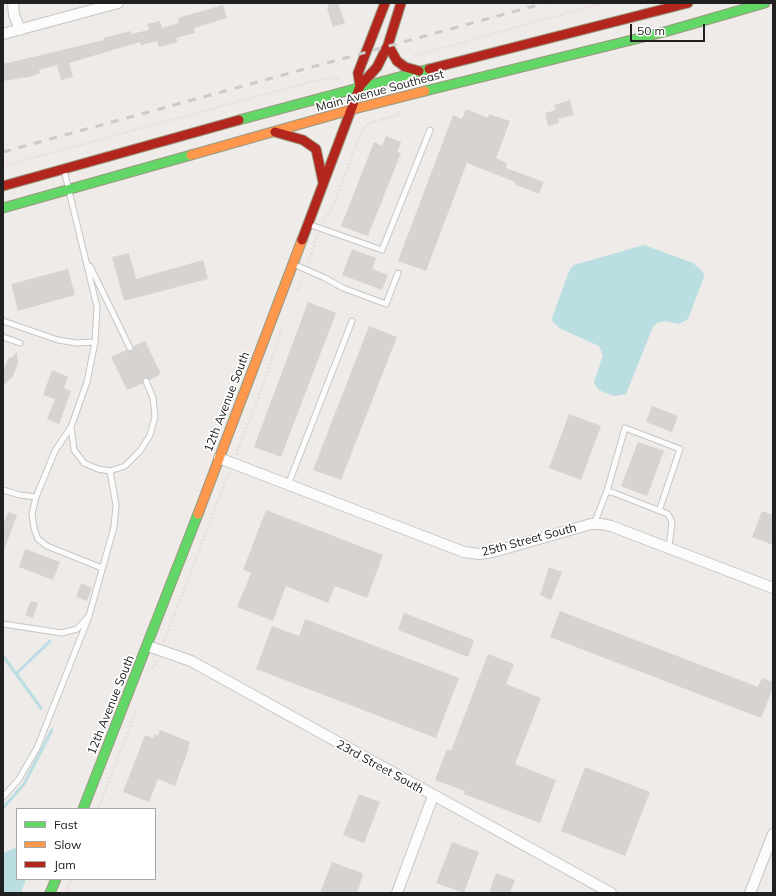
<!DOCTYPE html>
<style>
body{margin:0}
#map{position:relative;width:776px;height:896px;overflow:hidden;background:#eeebe8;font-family:Mulish,sans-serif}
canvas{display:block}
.frame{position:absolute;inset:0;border:4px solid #202020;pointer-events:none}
.legend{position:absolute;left:16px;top:808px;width:140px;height:72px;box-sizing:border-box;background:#fff;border:1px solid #a6a6a6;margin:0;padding:5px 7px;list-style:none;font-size:12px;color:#202020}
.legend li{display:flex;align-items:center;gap:8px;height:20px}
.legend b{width:20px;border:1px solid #a6a6a6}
.scale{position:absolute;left:630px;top:24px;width:75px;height:18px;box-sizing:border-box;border:2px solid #202020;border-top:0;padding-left:5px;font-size:12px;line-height:14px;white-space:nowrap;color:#202020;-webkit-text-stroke:3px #fff;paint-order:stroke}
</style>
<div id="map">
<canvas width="776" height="896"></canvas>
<div class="frame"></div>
<ul class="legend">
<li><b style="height:5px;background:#63d668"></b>Fast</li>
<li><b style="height:5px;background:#ff974d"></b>Slow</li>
<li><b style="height:5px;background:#b3261e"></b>Jam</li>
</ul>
<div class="scale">50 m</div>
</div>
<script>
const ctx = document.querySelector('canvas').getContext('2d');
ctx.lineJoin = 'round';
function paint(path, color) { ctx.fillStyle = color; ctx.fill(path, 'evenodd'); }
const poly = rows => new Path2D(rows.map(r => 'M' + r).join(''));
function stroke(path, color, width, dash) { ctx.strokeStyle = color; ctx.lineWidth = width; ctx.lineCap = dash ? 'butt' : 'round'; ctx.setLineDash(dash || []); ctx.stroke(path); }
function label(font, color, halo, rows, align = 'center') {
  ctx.font = font + ' Mulish,sans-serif'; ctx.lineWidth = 3.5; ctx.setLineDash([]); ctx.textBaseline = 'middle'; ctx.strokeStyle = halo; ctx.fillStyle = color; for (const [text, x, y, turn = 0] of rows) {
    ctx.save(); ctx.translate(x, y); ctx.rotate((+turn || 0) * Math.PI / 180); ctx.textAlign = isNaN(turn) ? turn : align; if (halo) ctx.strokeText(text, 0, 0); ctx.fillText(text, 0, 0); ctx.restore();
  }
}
paint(poly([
 [644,245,693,263,703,272,704,277,688,319,679,324,665,321,657,323,653,327,626,394,614,396,601,391,597,388,594,382,603,355,599,346,561,329,553,322,552,318,570,269,574,265],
 [17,847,17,879,26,879,21,893,3,893,3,853]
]), '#badee2');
stroke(poly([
 [3,656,41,708],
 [16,674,50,641],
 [3,808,24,784,52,730]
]), '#badee2', 3);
paint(poly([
 [327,3,338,3,345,23,333,27,327,8,329,8],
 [223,5,227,18,194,28,195,33,176,38,178,42,159,47,157,41,141,45,140,42,69,63,73,77,61,80,57,65,39,70,40,73,29,77,3,81,3,64,104,40,103,38,131,31,131,34,149,30,147,24,160,21,162,28,179,23,178,18],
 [570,100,574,115,558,119,559,123,548,126,545,113,556,110,554,105],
 [466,109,488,118,489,114,510,121,496,158,507,163,506,168,544,182,539,194,514,184,515,182,467,163,426,271,398,261,453,115,462,119],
 [386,136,401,142,397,152,401,153,368,236,341,226,374,142,382,146],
 [352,249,376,258,372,269,388,275,382,290,342,275],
 [129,253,136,279,203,260,208,279,124,301,112,257],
 [68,269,75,295,18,311,11,284],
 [308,302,336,313,281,457,254,447],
 [369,326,397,337,341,480,313,470],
 [145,341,161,374,150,380,144,378,143,383,127,390,111,357,126,350,131,352,134,346],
 [17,352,18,363,13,376,3,386,3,372,9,357,11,358],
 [52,370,68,377,64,388,71,391,59,424,47,419,55,399,43,395],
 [652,406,678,416,672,432,646,422],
 [569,414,601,426,581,480,549,468],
 [638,442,664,451,647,496,621,486],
 [266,510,383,555,367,598,335,586,328,603,286,586,273,621,237,607,251,573,243,570],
 [762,511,773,515,773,545,752,537],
 [8,512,17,515,4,550,3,525],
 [25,549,60,562,53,580,19,567],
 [549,567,562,572,551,600,540,595],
 [81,583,92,588,87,601,76,597],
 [31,601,38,603,33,618,25,615],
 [560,611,758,687,762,678,773,682,773,688,761,718,550,637],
 [404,613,474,640,468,657,398,630],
 [305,619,459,678,436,738,256,669,272,626,299,636],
 [488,654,514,664,506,684,541,698,515,764,556,780,540,823,464,794,465,791,435,780,447,749,451,751],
 [160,730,190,742,188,747,189,748,175,786,158,779,149,802,123,792,145,735,153,738,155,734,158,736],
 [585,767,650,792,625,856,561,831],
 [359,794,380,802,364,843,343,835],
 [452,842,479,852,464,893,436,883],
 [332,862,362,873,363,875,357,893,320,893],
 [496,873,515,880,510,893,489,893]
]), '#d6d3d1');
const lane = poly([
 [64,170,97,307,95,342,87,382,71,427,74,450,84,463,98,469,110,471,125,466,140,451,150,435,155,417,153,398,146,381],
 [308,224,382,250,430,130],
 [293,264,323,277,343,288,386,304,398,273],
 [90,266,130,348],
 [3,321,58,340,77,343,95,342],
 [3,337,20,343],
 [71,427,55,451,36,497,32,514,34,528,38,539,47,546,102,568],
 [288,485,352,321],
 [3,490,20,495,36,497],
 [607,491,625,428,680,449,659,511],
 [594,524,607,491,614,493,668,514,672,522,669,548],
 [3,624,62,633,77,629,89,616,114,527,116,505,110,471],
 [3,797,19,779,37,748,88,619]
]);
const street = poly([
 [13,3,14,15,20,30],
 [3,34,118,3],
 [219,458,464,552,479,554,493,552,591,524,601,524,611,526,773,588],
 [148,646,191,661,611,893],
 [397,893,433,796],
 [750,893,773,834]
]);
const fast = poly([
 [425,91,668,31,765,3],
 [239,120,429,69],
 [3,208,191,155],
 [83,809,198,514],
 [50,893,56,879]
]);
const slow = poly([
 [191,155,350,110,425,91],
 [198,514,302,240]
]);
const jam = poly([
 [388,45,397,61,405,67,419,71],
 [429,69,688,3],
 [360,86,377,67,388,45,401,3],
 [275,132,303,140,316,149,323,182],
 [3,186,239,120],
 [302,240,360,86,358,73,385,3]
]);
stroke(lane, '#c7c6c4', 7);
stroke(street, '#c7c6c4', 12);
stroke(fast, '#99987f', 11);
stroke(slow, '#99987f', 11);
stroke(jam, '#99987f', 11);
stroke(poly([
 [414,56,603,3],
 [3,166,321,79,340,78],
 [323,223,334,204,361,133,368,124,400,114,399,110],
 [308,262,318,234],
 [297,290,303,276],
 [236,455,263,385,282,328],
 [164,642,229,472],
 [152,669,158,659],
 [98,809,136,711],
 [66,893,71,879]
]), '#ecd9d9', 2, [2, 2]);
stroke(lane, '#fcfcfc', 5);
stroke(street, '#fcfcfc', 10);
stroke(fast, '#63d668', 9);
stroke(slow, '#ff974d', 9);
stroke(jam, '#b3261e', 9);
stroke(poly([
 [3,152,545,3]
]), '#cbcbca', 3, [8, 8]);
label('12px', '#202020', '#fff', [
 ["Main Avenue Southeast",380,91,-15],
 ["12th Avenue South",227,402,-69],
 ["25th Street South",529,540,-15],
 ["12th Avenue South",111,705,-68],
 ["23rd Street South",380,767,29]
]);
</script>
